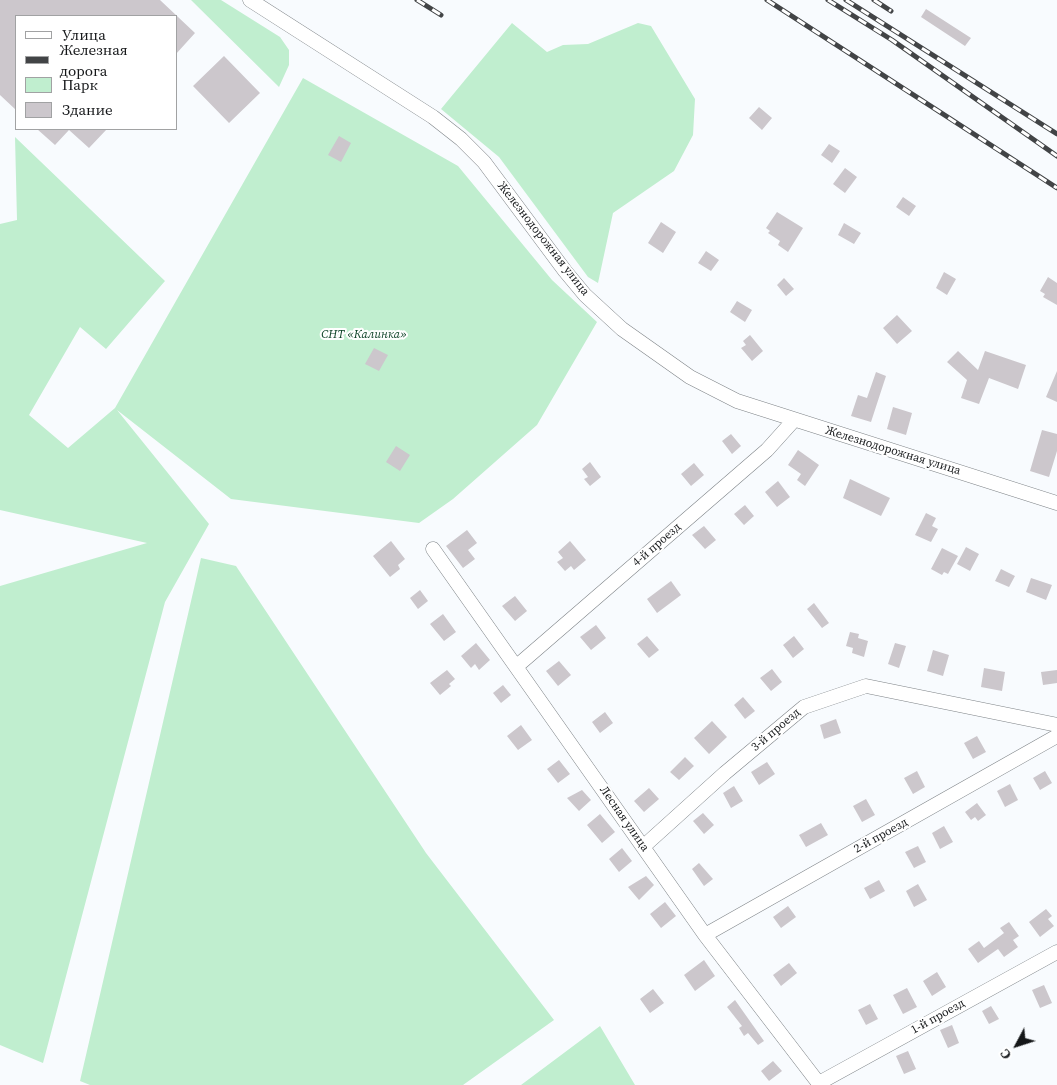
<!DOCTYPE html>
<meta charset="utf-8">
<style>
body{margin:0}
#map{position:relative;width:1057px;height:1085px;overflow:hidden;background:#f8fbfe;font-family:"Source Serif 4",serif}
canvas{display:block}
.legend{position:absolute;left:15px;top:15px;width:162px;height:115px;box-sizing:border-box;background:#fff;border:1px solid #a1a2a3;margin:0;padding:6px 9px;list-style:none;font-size:15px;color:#151719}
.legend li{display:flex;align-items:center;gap:10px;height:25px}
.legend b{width:25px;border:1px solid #a1a2a3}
.north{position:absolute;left:992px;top:1020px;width:50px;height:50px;-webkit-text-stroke:4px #fff;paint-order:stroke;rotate:230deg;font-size:14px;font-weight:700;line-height:20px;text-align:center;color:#151719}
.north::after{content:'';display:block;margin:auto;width:18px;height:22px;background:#151719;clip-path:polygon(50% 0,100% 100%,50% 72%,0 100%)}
</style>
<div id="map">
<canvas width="1057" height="1085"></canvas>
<ul class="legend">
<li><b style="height:6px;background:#fff"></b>Улица</li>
<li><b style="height:6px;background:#424446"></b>Железная дорога</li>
<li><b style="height:14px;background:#c0eecf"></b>Парк</li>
<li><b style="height:14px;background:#ccc7cc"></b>Здание</li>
</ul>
<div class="north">С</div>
</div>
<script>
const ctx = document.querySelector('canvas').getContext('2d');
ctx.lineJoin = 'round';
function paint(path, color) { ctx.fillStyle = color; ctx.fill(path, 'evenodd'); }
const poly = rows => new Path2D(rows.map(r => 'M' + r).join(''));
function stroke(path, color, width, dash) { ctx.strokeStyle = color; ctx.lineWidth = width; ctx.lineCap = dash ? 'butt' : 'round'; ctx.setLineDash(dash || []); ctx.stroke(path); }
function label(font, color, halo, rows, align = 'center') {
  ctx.font = font + ' "Source Serif 4",serif'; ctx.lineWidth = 4; ctx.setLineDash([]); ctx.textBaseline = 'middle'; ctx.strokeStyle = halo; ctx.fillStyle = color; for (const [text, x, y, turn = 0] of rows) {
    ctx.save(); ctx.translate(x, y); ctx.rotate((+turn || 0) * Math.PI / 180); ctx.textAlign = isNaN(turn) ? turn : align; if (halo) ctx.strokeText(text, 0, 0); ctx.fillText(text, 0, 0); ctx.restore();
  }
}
paint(poly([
 [191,0,221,0,280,37,289,50,289,65,279,87],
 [512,23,547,52,563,45,588,44,638,23,651,26,695,99,693,135,674,171,613,213,598,283,588,277,499,157,441,109],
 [303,78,458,166,552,280,597,322,537,425,453,499,419,523,231,499,117,410,209,524,165,602,43,1063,0,1045,0,586,147,543,0,510,0,224,17,220,15,137,165,281,106,349,80,327,29,415,68,448,115,408],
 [201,558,236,566,426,853,554,1020,463,1085,90,1085,80,1081],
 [600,1026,635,1085,521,1085]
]), '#c0eecf');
paint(poly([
 [0,0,160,0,195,33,176,54,176,16,16,16,16,110,0,95],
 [926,9,971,38,965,46,921,17],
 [224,56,260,93,229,123,193,86],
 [759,107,772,118,762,130,749,118],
 [37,129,107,129,89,148,69,130,55,145],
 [339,136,351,143,341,162,328,155],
 [829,144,840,151,832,163,821,155],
 [845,168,857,177,845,193,833,184],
 [903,197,916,206,909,216,896,207],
 [777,212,803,228,788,252,778,245,780,241,768,233,770,231,766,228],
 [661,222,676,232,663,253,648,243],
 [844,223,861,233,854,244,838,235],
 [706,251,719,260,711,271,698,263],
 [944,272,956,279,947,295,936,288],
 [1048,277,1057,283,1057,305,1043,297,1045,294,1040,291],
 [784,278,794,289,786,296,777,285],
 [737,301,752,310,745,322,730,312],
 [897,315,912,331,897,344,883,328],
 [750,335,763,351,752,361,741,348,746,345,743,341],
 [374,348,388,355,379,371,365,364],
 [958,351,978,370,985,351,1026,365,1018,389,989,378,979,404,961,398,967,380,947,362],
 [1057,371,1057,402,1046,397],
 [876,372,886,376,871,422,851,416,858,395,867,398],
 [893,407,912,413,906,435,887,429],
 [1042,430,1057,434,1057,451,1049,477,1030,471],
 [731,434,741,446,732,454,722,441],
 [396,446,410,455,400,471,386,462],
 [798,450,819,465,805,486,797,480,801,474,788,465],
 [590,462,601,477,590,486,584,479,588,477,582,469],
 [694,463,704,475,691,486,681,474],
 [850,479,890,498,881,516,843,498],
 [778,481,790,497,777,507,765,492],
 [745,505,754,516,744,525,734,514],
 [926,513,936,518,932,526,938,529,931,542,915,535],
 [704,526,716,540,705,549,692,535],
 [467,530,477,543,468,550,475,559,463,568,446,546],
 [391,541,405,559,398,565,400,569,390,577,373,556],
 [570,541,586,560,574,570,571,566,565,571,557,562,563,558,558,552],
 [966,547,979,554,970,571,957,564],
 [942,548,958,556,948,574,944,572,942,575,931,569],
 [1001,569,1015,576,1009,587,995,581],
 [1031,578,1052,585,1046,600,1026,592],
 [671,581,681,595,657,613,647,599],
 [420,590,428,601,418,609,410,598],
 [515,596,527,611,515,621,502,606],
 [814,603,829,623,822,628,807,609],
 [443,614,456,632,444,641,430,624],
 [596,625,606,638,591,650,580,637],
 [850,632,859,634,858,638,868,641,864,657,852,653,853,648,846,646],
 [647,636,659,650,649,658,637,644],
 [794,636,804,649,793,658,783,645],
 [476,643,490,660,479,670,475,664,471,668,461,656],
 [895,643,906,646,899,668,888,664],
 [933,650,949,655,943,676,927,671],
 [559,661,571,675,558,686,546,671],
 [984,668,1005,672,1002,691,981,687],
 [772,669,782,682,771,691,760,678],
 [447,670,455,679,449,684,451,686,440,695,430,683],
 [1057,670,1057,683,1043,685,1041,672],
 [503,685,511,695,501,703,493,693],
 [743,697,755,711,745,719,734,705],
 [605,712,613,723,600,733,592,722],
 [836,719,841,733,824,739,820,725],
 [712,721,727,737,709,754,694,738],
 [521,725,532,740,518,750,507,736],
 [977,736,986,752,973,759,964,743],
 [685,757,694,766,679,780,670,772],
 [559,760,570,774,558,783,547,769],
 [767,762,775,774,759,785,751,772],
 [917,771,925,787,913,794,904,778],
 [1045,771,1052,783,1040,790,1033,778],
 [1010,784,1018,800,1005,807,997,791],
 [734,786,743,801,731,808,723,793],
 [649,788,659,799,644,812,634,801],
 [582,790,591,800,579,811,567,798],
 [866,799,875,815,862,822,853,806],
 [977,803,986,815,978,821,975,817,971,820,965,812],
 [703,813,714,825,704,834,693,821],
 [600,814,615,832,602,843,587,825],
 [821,823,828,835,806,847,799,835],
 [944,826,953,842,940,849,932,833],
 [918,846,926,862,914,868,905,852],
 [622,848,632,861,619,872,609,859],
 [699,863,713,879,704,886,692,869],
 [646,876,654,885,639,900,628,887],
 [879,880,885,891,870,899,864,888],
 [918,884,927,900,914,907,906,891],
 [665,902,676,916,661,928,650,914],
 [788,906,796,917,781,928,773,917],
 [1046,909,1052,916,1048,919,1054,926,1040,937,1029,922],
 [1009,922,1019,936,1013,940,1018,947,1004,957,998,949,978,963,968,949,979,941,984,948,1004,933,1000,928],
 [704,960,715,976,695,991,684,975],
 [789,963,797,973,781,986,773,975],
 [937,972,946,987,932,996,923,981],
 [1044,985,1052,1003,1040,1008,1032,990],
 [907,988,917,1007,903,1014,893,995],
 [653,989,664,1003,650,1013,640,999],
 [735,1000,764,1041,758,1045,748,1033,744,1036,739,1028,742,1026,727,1007],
 [870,1004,878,1019,866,1025,858,1010],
 [991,1006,999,1019,989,1024,982,1011],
 [952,1025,959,1043,948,1048,940,1030],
 [908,1051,916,1069,904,1074,896,1056],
 [773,1061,782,1071,769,1081,761,1071]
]), '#ccc7cc');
const minor = poly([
 [250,0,433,117,461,139,484,162,565,271,585,295,622,329,690,377,737,401,1057,503],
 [433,549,705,935,820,1085],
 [517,666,767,450,794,420],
 [644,846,725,773,804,707,866,686,1057,725],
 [705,935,1057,736],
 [819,1083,1057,952]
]);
stroke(minor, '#7e8387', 15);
stroke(minor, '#fff', 14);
const rail = poly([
 [417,0,441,15],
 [767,0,1057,188],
 [828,0,892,40,1057,156],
 [846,0,1057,134],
 [874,0,891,11]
]);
stroke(rail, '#424446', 5);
stroke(rail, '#fff', 3, [9]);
label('12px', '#151719', '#fff', [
 ["Железнодорожная улица",543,239,52],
 ["Железнодорожная улица",893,451,17],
 ["4-й проезд",657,545,-41],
 ["3-й проезд",776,730,-40],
 ["Лесная улица",624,819,55],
 ["2-й проезд",881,836,-29],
 ["1-й проезд",938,1017,-29]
]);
label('italic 12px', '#0d4327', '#fff', [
 ["СНТ «Калинка»",364,335]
]);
</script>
